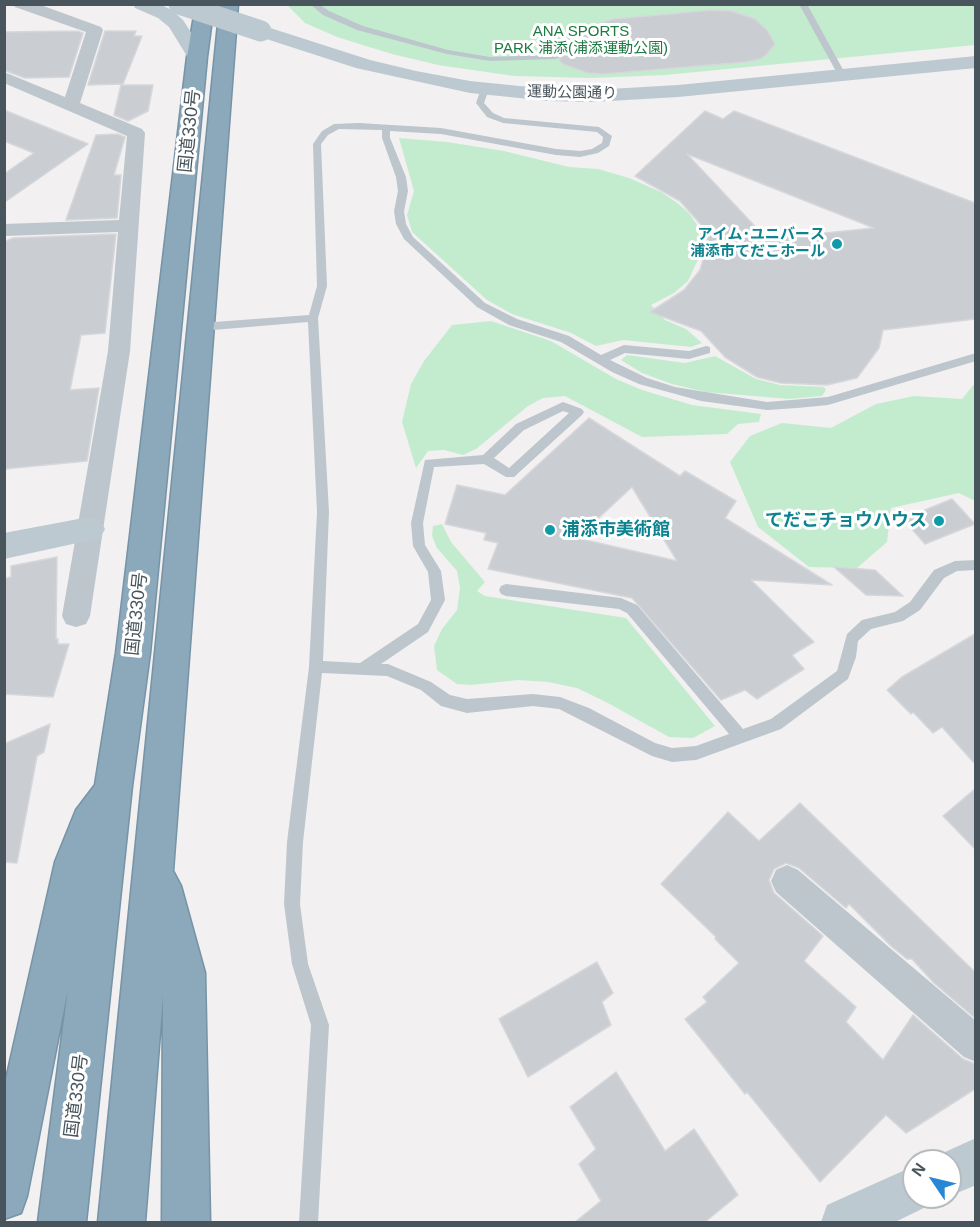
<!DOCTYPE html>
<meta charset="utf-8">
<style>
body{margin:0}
#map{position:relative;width:980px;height:1227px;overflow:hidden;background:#f2f0f0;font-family:Arial,sans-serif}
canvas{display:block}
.frame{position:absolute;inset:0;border:6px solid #49555c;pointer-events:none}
.north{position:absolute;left:902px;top:1149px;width:60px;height:60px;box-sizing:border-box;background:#fff;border:2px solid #b6bbbe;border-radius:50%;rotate:305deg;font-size:16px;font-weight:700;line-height:24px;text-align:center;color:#49555c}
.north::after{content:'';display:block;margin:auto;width:21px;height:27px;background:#2887d5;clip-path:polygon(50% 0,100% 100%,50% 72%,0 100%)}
</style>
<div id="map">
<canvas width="980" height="1227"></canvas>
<div class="frame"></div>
<div class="north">N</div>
</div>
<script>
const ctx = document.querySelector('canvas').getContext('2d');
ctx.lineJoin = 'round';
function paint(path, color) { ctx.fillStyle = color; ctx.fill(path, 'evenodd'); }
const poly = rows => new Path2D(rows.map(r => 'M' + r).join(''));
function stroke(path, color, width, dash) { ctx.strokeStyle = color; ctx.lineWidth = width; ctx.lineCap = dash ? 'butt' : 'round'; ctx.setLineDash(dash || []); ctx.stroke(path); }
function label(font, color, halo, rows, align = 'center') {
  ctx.font = font + ' Arial,"Noto Sans JP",sans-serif'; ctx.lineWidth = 6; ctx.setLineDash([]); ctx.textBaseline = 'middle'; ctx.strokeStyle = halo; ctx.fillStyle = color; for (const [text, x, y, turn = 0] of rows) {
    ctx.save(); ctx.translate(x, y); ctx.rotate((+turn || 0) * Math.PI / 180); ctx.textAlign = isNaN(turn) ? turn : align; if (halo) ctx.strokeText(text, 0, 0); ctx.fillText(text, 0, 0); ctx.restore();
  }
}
paint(poly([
 [287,5,975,5,975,45,665,75,591,78,514,76,438,65,392,54,337,37,305,23],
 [399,138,447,142,504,151,569,167,598,169,629,178,661,192,676,202,689,213,697,225,701,253,688,281,674,293,651,305,665,320,686,329,702,343,691,347,623,340,596,346,571,333,512,314,487,300,412,232,407,215,414,191],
 [491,321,551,341,616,379,642,390,692,405,761,414,759,422,738,424,727,434,642,437,565,396,543,398,528,406,476,449,463,455,444,450,428,451,416,468,402,422,411,384,424,361,452,325],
 [627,355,685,363,715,356,756,379,780,385,824,387,826,390,822,396,789,399,706,392,672,384,642,373,621,360],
 [975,383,975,501,959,493,891,508,887,542,857,568,809,567,758,527,730,462,750,436,782,423,831,428,876,404,914,396,962,399],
 [442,524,451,542,485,582,477,591,485,596,626,618,715,726,693,738,669,737,606,702,577,688,548,682,518,680,471,685,457,684,437,670,434,646,442,629,457,610,460,588,457,571,437,548,432,536,433,526]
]), '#c3ecce');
const building = poly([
 [713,10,731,11,755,19,767,30,775,44,767,54,760,59,746,62,604,74,587,73,563,64,559,60,562,56,554,53,552,49,554,41,560,35,614,19,713,10],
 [77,31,83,33,69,77,25,78,4,70,4,32,77,31],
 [105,31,136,31,134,36,142,36,123,84,88,85,105,31],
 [121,85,153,85,148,111,128,121,114,115,121,85],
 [4,110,88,144,5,202,4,174,34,153,4,141,4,110],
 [705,111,723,119,734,111,975,203,975,319,883,330,879,348,857,378,827,385,781,383,757,377,725,357,701,331,650,312,684,290,700,270,704,256,705,240,703,227,680,201,635,176,705,111],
 [687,154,874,228,767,239,687,154],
 [117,134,125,137,114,175,121,175,117,218,66,220,96,135,117,134],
 [116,234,105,333,81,335,70,390,99,388,87,461,4,469,4,242,13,238,116,234],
 [589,418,680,476,685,471,736,501,725,518,832,585,751,580,814,642,792,655,804,669,757,699,745,690,721,700,632,598,488,569,498,543,484,540,486,533,445,524,457,485,505,495,589,418],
 [632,487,677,561,577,538,632,487],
 [952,499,975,524,925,544,903,519,952,499],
 [57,557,56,639,58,639,58,644,69,644,53,697,4,694,4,579,11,577,11,566,57,557],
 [834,567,875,570,903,596,866,595,834,567],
 [975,634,975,764,942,727,933,733,913,712,911,714,887,690,902,677,975,634],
 [50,724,44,752,37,756,17,863,4,862,4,744,50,724],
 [975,789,975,849,943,816,975,789],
 [800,803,975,972,975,1018,934,983,912,959,907,959,891,946,849,904,846,908,799,868,786,863,774,869,769,880,774,893,823,936,804,961,856,1007,846,1022,883,1060,913,1015,963,1059,975,1064,975,1089,906,1133,886,1115,820,1182,747,1092,745,1094,685,1019,707,1002,703,997,739,963,715,939,716,937,661,884,728,812,759,841,800,803],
 [597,962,613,993,602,1002,611,1025,528,1077,499,1019,597,962],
 [616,1072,665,1151,694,1129,738,1195,705,1222,575,1222,601,1201,579,1164,596,1149,570,1107,616,1072]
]);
paint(building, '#caced2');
stroke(building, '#d5d7db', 1.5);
const highway = poly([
 [196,4,214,4,207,57,150,653,132,786,86,1222,38,1222,68,989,27,1196,21,1213,4,1219,4,1088,55,862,76,810,95,785,116,653,187,57,196,4],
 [220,4,238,4,173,871,181,886,205,973,210,1222,162,1222,163,995,145,1222,98,1222,220,4]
]);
stroke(highway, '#7793a6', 3);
paint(poly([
 [310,4,319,4,329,11,363,26,448,50,490,57,556,55,560,57,556,59,490,61,447,54,357,30,323,15,310,4],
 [799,4,807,4,846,75,845,77,838,75,799,4],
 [485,86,489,89,484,103,493,113,504,118,599,127,612,136,609,146,598,153,580,157,556,155,441,134,390,131,390,138,406,177,408,191,404,211,406,224,413,237,485,303,517,319,569,336,601,355,624,345,689,351,706,346,710,347,710,353,689,359,625,353,610,360,647,378,675,387,767,402,828,397,976,353,976,361,828,405,797,408,767,410,701,401,639,384,612,372,561,342,509,325,477,307,404,239,396,224,394,211,398,191,396,177,382,138,382,130,339,129,328,135,321,144,327,286,318,318,329,512,323,661,360,663,418,624,431,600,428,572,413,546,411,523,425,460,483,455,516,424,563,402,582,409,584,412,582,415,514,477,506,477,484,464,434,467,423,523,425,545,441,571,445,600,428,632,381,664,388,664,431,682,450,695,467,699,533,694,560,697,589,708,655,743,672,748,696,746,729,734,627,613,619,609,506,596,501,594,499,590,501,586,506,584,621,598,637,605,743,729,771,719,837,671,847,634,862,620,895,612,910,602,934,570,955,561,976,560,976,570,957,571,944,578,920,610,903,621,871,629,858,641,856,657,848,679,781,729,696,760,672,762,652,756,559,709,533,706,467,713,441,706,421,690,387,676,322,673,303,842,300,904,308,964,329,1025,318,1222,299,1222,311,1025,292,964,284,904,287,842,309,667,317,512,308,322,201,331,196,327,201,323,309,315,317,286,313,144,322,131,334,124,359,123,441,128,556,149,580,151,592,149,602,143,603,137,597,132,503,123,487,117,476,103,481,89,485,86],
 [563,411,569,413,509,468,494,458,524,430,563,411]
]), '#bdc6cc');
paint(poly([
 [13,4,38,4,101,27,103,30,80,103,142,129,145,133,130,351,90,616,86,624,76,627,66,624,62,616,108,351,118,232,4,236,4,224,119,220,127,136,4,83,4,72,65,97,86,32,15,7,13,4],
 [787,865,798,870,976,1021,976,1062,964,1057,776,892,771,881,776,870,787,865]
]), '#bdc6cc');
paint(poly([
 [133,4,159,4,172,10,183,20,207,57,204,61,190,61,169,27,158,18,135,8,133,4],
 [261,25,370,60,416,71,470,81,549,89,592,90,678,85,976,56,976,68,678,97,592,102,549,101,470,93,356,68,254,35,251,31,254,27,261,25],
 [89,517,100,520,105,529,100,538,4,559,4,533,89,517],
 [976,1138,976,1185,950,1196,950,1161,932,1161,934,1157,976,1138],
 [914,1166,914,1197,934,1197,930,1205,895,1222,821,1222,827,1205,914,1166]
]), '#bdc9d0');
paint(highway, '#8ca8bb');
stroke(poly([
 [179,4,261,31]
]), '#bdc9d0', 21);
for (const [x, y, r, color] of [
 [837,244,6,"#0f9aa8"],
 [939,521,6,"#0f9aa8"],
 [550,530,6,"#0f9aa8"]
]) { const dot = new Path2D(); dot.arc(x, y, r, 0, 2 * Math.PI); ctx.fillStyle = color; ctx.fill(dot); stroke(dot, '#fff', 2); }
label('15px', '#1f7942', '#fff', [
 ["ANA SPORTS",581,32],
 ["PARK 浦添(浦添運動公園)",581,49]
]);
label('15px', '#49555c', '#fff', [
 ["運動公園通り",572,93,1]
]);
label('bold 15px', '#0d838f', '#fff', [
 ["アイム･ユニバース",825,235],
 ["浦添市てだこホール",825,252]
], 'right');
label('18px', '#49555c', '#fff', [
 ["国道330号",190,131,-84],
 ["国道330号",137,614,-84],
 ["国道330号",77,1096,-83]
]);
label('bold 18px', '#0d838f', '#fff', [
 ["てだこチョウハウス",927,521],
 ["浦添市美術館",562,530,"left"]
], 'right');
</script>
